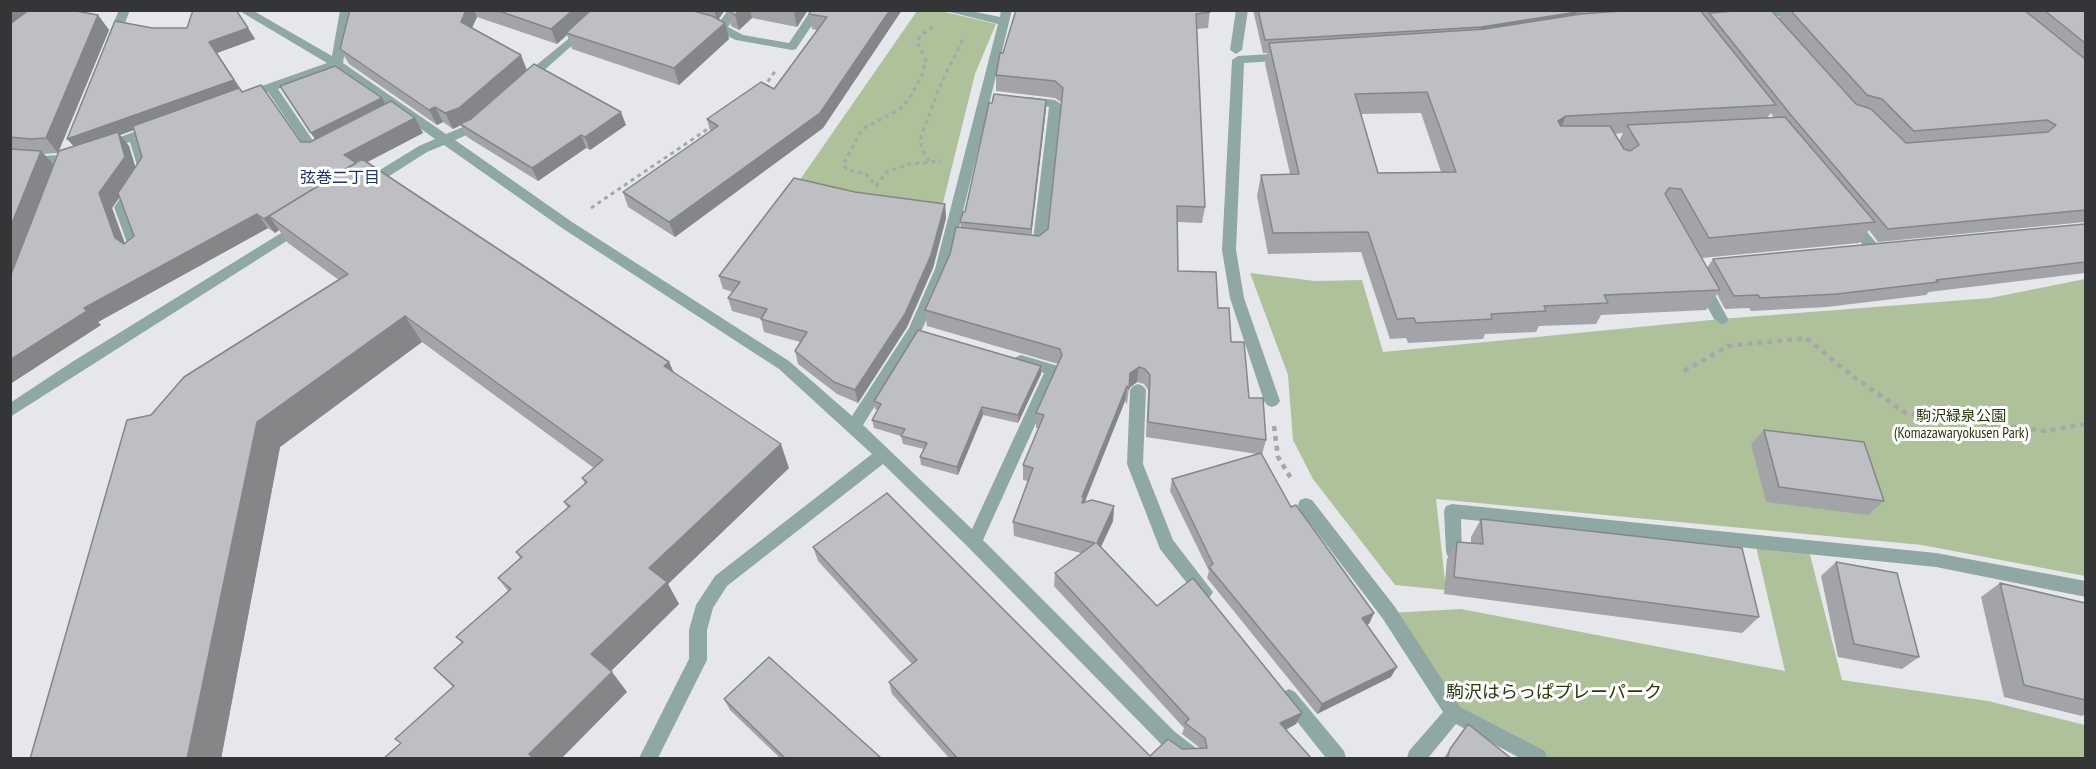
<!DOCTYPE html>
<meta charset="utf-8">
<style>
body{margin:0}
#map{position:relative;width:2096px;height:769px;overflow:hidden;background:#e5e7eb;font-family:"PT Sans Narrow",sans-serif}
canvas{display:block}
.frame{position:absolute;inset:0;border:12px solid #343537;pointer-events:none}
</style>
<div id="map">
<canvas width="2096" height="769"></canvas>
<div class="frame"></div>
</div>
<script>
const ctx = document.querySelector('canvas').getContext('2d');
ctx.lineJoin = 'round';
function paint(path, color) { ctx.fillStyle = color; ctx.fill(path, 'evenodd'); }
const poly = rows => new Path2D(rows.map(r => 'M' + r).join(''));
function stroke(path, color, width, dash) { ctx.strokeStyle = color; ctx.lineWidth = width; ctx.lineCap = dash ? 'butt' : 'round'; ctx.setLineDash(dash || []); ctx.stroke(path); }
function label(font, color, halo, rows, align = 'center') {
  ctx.font = font + ' "PT Sans Narrow","Noto Sans JP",sans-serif'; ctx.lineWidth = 6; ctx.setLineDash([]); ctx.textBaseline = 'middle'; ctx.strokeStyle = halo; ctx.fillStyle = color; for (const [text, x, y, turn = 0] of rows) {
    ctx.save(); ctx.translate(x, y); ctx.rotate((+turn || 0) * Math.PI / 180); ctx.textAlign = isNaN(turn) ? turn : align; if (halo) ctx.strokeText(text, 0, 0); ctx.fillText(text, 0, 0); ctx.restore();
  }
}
paint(poly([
 [917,11,941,11,996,24,975,74,941,211,797,184],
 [1250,273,1315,281,1362,280,1383,352,1721,319,1990,298,2085,279,2085,576,1922,545,1436,499,1446,590,1395,585,1313,479,1293,440,1288,375],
 [1755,542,1808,547,1842,680,1988,701,2085,725,2085,758,1538,758,1454,713,1389,613,1461,609,1785,671]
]), '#afc19b');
stroke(poly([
 [933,27,921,35,917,41,926,61,922,75,909,99,899,110,862,129,843,165,847,170,866,174,876,186,886,172,909,164,941,161],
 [763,88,776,70],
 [929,161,921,148,921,136,942,81,964,37],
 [591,208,712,126]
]), '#a5a7aa', 3, [4, 4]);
stroke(poly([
 [1684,371,1728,346,1806,338,1855,378,1906,413,2045,431,2086,424],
 [1274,426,1278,457,1292,480]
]), '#a5a7aa', 4.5, [5, 5]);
paint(poly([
 [119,10,130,10,118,41,116,43,108,43,106,41,119,10],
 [238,10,252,10,332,56,340,10,351,10,343,63,446,134,468,125,475,118,483,118,485,121,476,131,455,140,572,222,789,361,852,416,909,328,935,269,998,24,942,10,966,10,1000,17,1001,10,1012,10,949,269,920,334,863,425,972,529,1044,373,1016,365,1014,361,1016,357,1021,355,1058,366,1060,370,983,540,1175,732,1200,751,1202,758,1179,758,1161,744,968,547,883,464,727,586,713,608,707,630,707,660,658,758,639,758,689,659,689,630,696,605,715,576,872,454,779,369,562,228,444,145,427,152,372,187,362,187,361,184,362,181,419,146,435,139,336,68,278,89,316,145,324,145,326,148,318,154,310,154,268,92,246,100,240,96,242,93,327,63,238,10],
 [728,10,739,10,728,27,743,35,789,43,811,10,822,10,796,49,792,50,736,40,703,25,709,22,718,24,728,10],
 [1236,10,1248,10,1242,50,1236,54,1230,50,1236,10],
 [1772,10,1808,10,1803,13,1755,19,1749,16,1755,13,1772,10],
 [583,27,587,28,587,32,531,82,523,82,523,76,583,27],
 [1286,53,1292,57,1290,60,1244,63,1236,250,1244,298,1280,401,1277,405,1272,407,1267,405,1264,401,1230,298,1222,250,1232,60,1238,56,1286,53],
 [1027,97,1055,100,1061,104,1046,245,1039,250,1025,248,1023,245,1025,242,1033,240,1049,107,1023,104,1021,101,1027,97],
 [153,125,157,126,159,129,157,132,142,138,151,172,128,207,144,251,137,256,130,251,114,207,139,172,130,142,105,151,99,147,101,144,153,125],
 [10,152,43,156,74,154,80,158,74,162,43,164,10,160,10,152],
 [1851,217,1856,219,1879,246,1881,249,1879,252,1869,252,1846,225,1844,222,1846,219,1851,217],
 [299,222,304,224,306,227,304,230,10,417,10,403,72,362,299,222],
 [1702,279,1707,280,1728,319,1726,323,1721,324,1714,319,1695,284,1702,279],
 [1138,384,1143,386,1146,390,1143,464,1173,540,1213,592,1210,597,1204,600,1198,597,1160,549,1127,464,1130,390,1133,386,1138,384],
 [1306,498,1312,500,1395,607,1460,707,1545,751,1547,758,1520,758,1456,724,1428,758,1407,758,1409,751,1443,712,1383,619,1300,510,1298,505,1300,500,1306,498],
 [1452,504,1936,553,2086,581,2086,597,1936,567,1461,519,1462,552,1460,557,1454,559,1448,557,1446,552,1444,511,1446,506,1452,504],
 [1289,689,1295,692,1344,751,1346,758,1326,758,1283,704,1280,698,1283,692,1289,689]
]), '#90a8a4');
paint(poly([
 [10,10,81,10,79,12,98,15,109,30,59,150,73,146,152,28,248,28,255,39,217,53,241,91,301,142,310,142,315,139,280,86,382,98,385,104,415,118,423,133,366,162,669,362,674,373,789,468,668,584,679,604,611,671,627,692,401,743,453,687,434,668,462,643,456,637,508,591,498,578,520,558,516,552,568,508,564,502,585,484,582,478,594,468,422,342,280,447,221,759,30,759,151,415,339,280,288,243,279,230,275,233,268,228,98,322,101,325,10,384],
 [134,130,142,157,135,167,129,146,120,135],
 [58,153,54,165,44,154],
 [120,197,134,236,125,244,112,208],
 [350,10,725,10,719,19,729,39,679,85,572,49,567,35,557,44,477,17,472,28,527,70,626,125,590,150,586,148,538,181,467,137,461,125,453,129,443,122,437,125,349,64,340,49],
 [728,10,808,10,797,27,752,18,739,30,731,26],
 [902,10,823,128,675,237,628,207,623,192,710,131,707,119,774,89,817,30,812,29,809,14],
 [1210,10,1208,28,1197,29,1205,207,1202,223,1177,222,1178,271,1218,308,1231,342,1249,398,1266,440,1262,454,1291,507,1374,613,1369,624,1366,624,1391,677,1317,714,1207,578,1209,571,1170,491,1172,479,1257,454,1146,437,1148,390,1144,384,1137,382,1129,388,1127,404,1125,401,1085,502,1114,506,1113,521,1101,547,1157,606,1302,713,1296,724,1286,730,1312,759,950,759,892,694,889,682,912,664,818,561,813,547,1150,756,1182,749,1200,748,1182,734,1184,728,1054,586,1055,573,1081,553,1014,536,1013,522,1028,481,1023,480,1023,465,1039,428,1036,428,1036,413,1058,364,927,326,925,310,961,228,960,222,965,212,1046,100,1046,109,1031,235,1039,236,1048,229,1062,103,1055,98,996,91,996,75,1003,53],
 [1253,10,1771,10,1778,19,1783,10,2085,10,2085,222,1878,242,1869,230,1859,243,1702,258,1707,268,1713,259,2085,224,2085,273,1929,292,1926,295,1827,307,1751,311,1749,308,1725,309,1717,294,1706,310,1601,315,1596,324,1539,326,1536,332,1485,334,1483,339,1408,343,1406,338,1390,339,1361,252,1268,254,1257,196,1261,175,1290,174,1265,64,1267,53,1263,53],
 [1421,113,1441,172,1378,173,1361,114],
 [1771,113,1774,118,1767,118],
 [1623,133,1619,141,1615,134],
 [855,192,945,204,946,218,933,268,907,327,858,403,837,394,798,364,795,351,800,342,764,332,761,319,732,311,728,298,733,292,723,289,719,276],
 [1041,374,1018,423,983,415,958,475,921,465,920,457,924,449,903,444,901,436,874,428,872,420,878,410,875,409,874,401],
 [1764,430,1884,501,1868,515,1766,502,1751,444],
 [1481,519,1759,617,1742,633,1444,594,1447,559,1457,542,1471,543,1471,537],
 [1836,562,1919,657,1902,669,1838,657,1821,576],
 [2000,583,2085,603,2085,714,2082,716,2004,697,1981,597],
 [724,699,880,759,781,759,730,710],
 [1468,724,1512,759,1443,759]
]), '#a3a4a8');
paint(poly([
 [41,10,10,33,10,11],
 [466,10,474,10,477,17,468,37,461,22],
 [573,10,591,10,566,33,567,35,557,44,551,29],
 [714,10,725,10,717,21],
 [740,10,750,10,752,18,739,30,735,15],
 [795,10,808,10,797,27,794,12],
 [890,10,902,10,823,128,675,237,669,222],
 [1577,12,1572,25,1477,40,1481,27],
 [98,15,109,30,58,153,46,138],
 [725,23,729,39,679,85,674,68],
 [248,28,255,39,217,53,242,91,120,135,129,146,137,172,112,208,128,252,115,238,99,193,77,150,67,139,209,42],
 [521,55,527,70,467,123,460,124,461,125,453,129,445,113],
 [382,98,387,107,317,142,311,133],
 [1046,100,1046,109,1031,238,1031,229],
 [435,107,443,122,437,125,429,110],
 [621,112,626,125,590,150,585,137],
 [1566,116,1557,137,1558,121],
 [415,118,423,133,358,167,269,216,279,230,275,233,264,219,344,155],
 [581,135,586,148,538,181,532,168],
 [41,151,54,165,10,279,10,228],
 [945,204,946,218,933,268,907,327,858,403,855,390],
 [257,214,268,228,98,322,84,308],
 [87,311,101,325,10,384,10,360],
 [405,316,422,342,280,447,221,759,187,759,257,422],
 [669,362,680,387,664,366],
 [1041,366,1041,374,1018,423,1018,415],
 [1139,367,1137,382,1128,389,1130,373],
 [1127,386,1125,401,1084,503,1084,512,1082,497],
 [982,407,983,415,958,475,957,467],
 [781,444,789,468,668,584,679,604,607,675,591,654,649,568],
 [1114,506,1113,521,1096,557,1097,543],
 [1374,613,1369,624,1357,629,1362,618],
 [1397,667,1391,677,1317,714,1322,704],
 [612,672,627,692,561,759,533,759,529,754],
 [1302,713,1296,724,1275,735,1280,723]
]), '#848688');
const building = poly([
 [29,10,71,10,98,15,46,138,30,139,10,137,10,24,29,10],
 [193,10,236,10,248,28,209,42,234,80,67,139,115,21,152,28,187,28,193,10],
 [350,10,466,10,461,22,521,55,459,108,445,113,435,107,429,110,340,49,350,10],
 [496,10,573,10,551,29,496,10],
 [591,10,690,10,712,16,725,23,674,68,566,33,591,10],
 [728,10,740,10,735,15,728,10],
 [811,10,890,10,820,113,669,222,623,192,718,126,707,119,761,82,774,89,827,17,809,14,811,10],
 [1016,10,1210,10,1210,12,1196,14,1205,207,1177,206,1178,271,1216,272,1218,308,1229,308,1231,342,1244,342,1249,398,1263,398,1266,440,1148,422,1150,375,1145,369,1139,367,1130,373,1129,389,1127,386,1082,497,1084,497,1082,503,1092,500,1114,506,1097,543,1157,606,1193,578,1302,713,1280,723,1312,759,958,759,889,682,917,660,813,547,887,493,1150,756,1168,739,1182,749,1207,748,1205,738,1185,723,1189,719,1055,573,1095,543,1013,522,1033,468,1023,465,1044,415,1036,413,1062,355,1060,349,925,310,950,254,956,227,1039,236,1048,229,1063,88,1055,81,996,75,1000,53,1003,53,1016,10],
 [1258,10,1592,10,1577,12,1481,27,1265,40,1258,10],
 [1635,10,1700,10,1776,105,1566,116,1558,121,1561,126,1610,126,1624,149,1630,151,1639,145,1627,125,1785,117,1875,222,1709,238,1681,189,1669,188,1665,194,1720,290,1604,295,1608,303,1544,306,1546,311,1491,314,1492,319,1416,323,1414,318,1397,319,1368,232,1273,233,1261,175,1299,174,1269,43,1485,29,1581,14,1635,10],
 [1427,92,1456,172,1378,173,1355,94,1427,92],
 [1747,10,1771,10,1856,104,1871,109,1906,143,2048,132,2056,125,2047,120,1914,131,1882,99,1867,95,1790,10,2024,10,2085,59,2085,210,1888,229,1790,114,1709,13,1747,10],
 [2044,10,2085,10,2085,43,2044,10],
 [534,64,621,112,585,137,581,135,532,168,460,124,471,119,534,64],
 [335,66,382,98,311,133,280,86,335,66],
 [261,85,301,142,310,142,391,101,415,118,344,155,356,163,264,219,257,214,84,308,87,311,10,360,10,277,59,151,118,132,125,157,99,193,115,238,124,244,134,236,118,193,142,157,133,126,239,88,242,92,261,85],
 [994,94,1046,100,1031,229,960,222,963,212,965,212,989,103,992,103,994,94],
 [10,149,41,151,10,228,10,149],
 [362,159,669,362,664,366,781,444,649,568,667,582,591,654,612,672,529,754,534,759,383,759,401,743,395,739,454,686,434,668,463,642,456,637,511,589,498,578,522,557,516,552,570,506,564,502,587,482,582,478,603,460,405,316,257,422,187,759,30,759,127,420,151,415,184,377,348,274,269,216,362,159],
 [794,178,855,192,945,204,931,255,905,314,855,390,834,382,795,351,807,332,761,319,767,309,728,298,740,282,719,276,794,178],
 [2085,224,2085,262,1936,280,1938,282,1837,294,1760,298,1758,295,1734,296,1713,259,2085,224],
 [918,330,1041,366,1018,415,982,407,957,467,920,457,927,443,901,436,905,429,872,420,881,404,874,401,918,330],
 [1764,430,1864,442,1884,501,1779,487,1764,430],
 [1261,453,1291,507,1296,505,1374,613,1362,618,1397,667,1322,704,1209,567,1213,564,1172,479,1261,453],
 [1481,519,1742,548,1759,617,1454,577,1457,542,1483,544,1481,519],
 [1836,562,1897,573,1919,657,1854,644,1836,562],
 [2000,583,2085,603,2085,700,2024,685,2000,583],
 [769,657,880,757,878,759,786,759,724,699,769,657],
 [1468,724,1512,759,1447,759,1450,749,1468,724]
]);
paint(building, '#bdbfc3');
stroke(building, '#848688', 1.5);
label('15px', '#27390a', '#fff', [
 ["駒沢緑泉公園",1961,417],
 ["(Komazawaryokusen Park)",1961,434]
]);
label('16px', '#1e356c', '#fff', [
 ["弦巻二丁目",340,178]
]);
label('18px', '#27390a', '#fff', [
 ["駒沢はらっぱプレーパーク",1554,693]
]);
</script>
